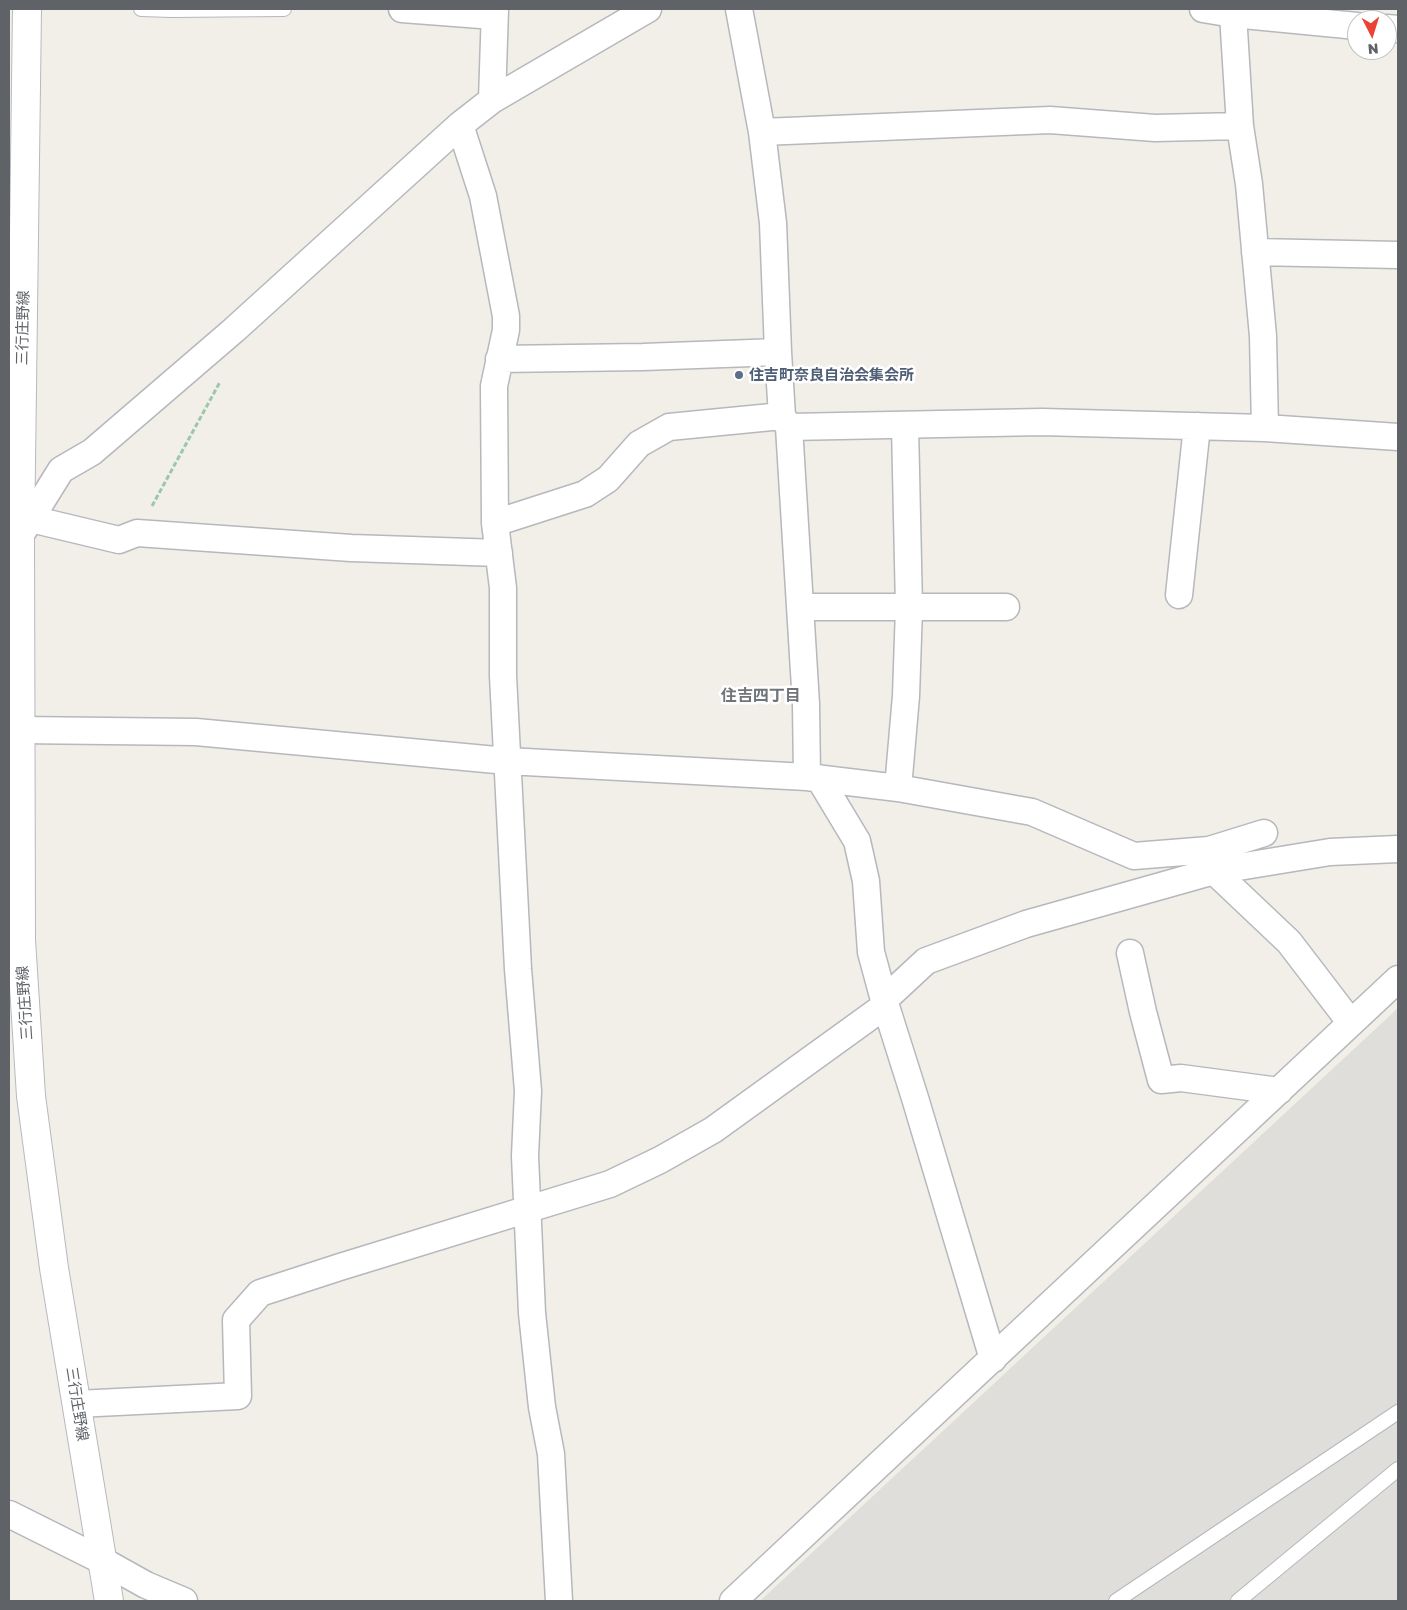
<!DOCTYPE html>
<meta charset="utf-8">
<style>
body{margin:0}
#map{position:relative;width:1407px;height:1610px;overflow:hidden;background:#f1efe8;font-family:"Golos Text",sans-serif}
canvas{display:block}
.frame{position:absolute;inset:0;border:10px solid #5f6368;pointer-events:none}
.north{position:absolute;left:1347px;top:10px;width:50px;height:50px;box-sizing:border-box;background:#fff;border:1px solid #bfc1c3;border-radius:50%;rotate:175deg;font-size:14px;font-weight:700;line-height:20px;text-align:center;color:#5f6368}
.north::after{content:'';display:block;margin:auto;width:18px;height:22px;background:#ea4335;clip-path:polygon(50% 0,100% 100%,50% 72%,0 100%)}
</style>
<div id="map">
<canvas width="1407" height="1610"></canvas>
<div class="frame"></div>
<div class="north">N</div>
</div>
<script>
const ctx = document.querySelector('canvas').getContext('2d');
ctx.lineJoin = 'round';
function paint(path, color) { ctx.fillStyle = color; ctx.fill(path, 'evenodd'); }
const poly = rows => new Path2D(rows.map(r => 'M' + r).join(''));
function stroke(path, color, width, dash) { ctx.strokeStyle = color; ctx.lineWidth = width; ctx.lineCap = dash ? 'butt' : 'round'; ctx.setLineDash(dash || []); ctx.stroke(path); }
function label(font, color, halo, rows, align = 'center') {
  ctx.font = font + ' "Golos Text","Noto Sans JP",sans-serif'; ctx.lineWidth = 5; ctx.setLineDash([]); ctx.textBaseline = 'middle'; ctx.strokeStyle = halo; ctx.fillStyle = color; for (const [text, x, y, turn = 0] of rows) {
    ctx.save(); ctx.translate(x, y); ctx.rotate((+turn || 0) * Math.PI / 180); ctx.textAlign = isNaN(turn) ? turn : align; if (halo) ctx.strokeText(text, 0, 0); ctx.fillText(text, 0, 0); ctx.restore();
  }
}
paint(poly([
 [1398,1008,1398,1601,760,1601]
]), '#e0deda');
const lane = poly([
 [141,9,172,10,284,9],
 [1116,1601,1398,1412],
 [1238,1601,1398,1469]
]);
const street = poly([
 [402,9,494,16],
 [739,9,762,132,773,223,778,352,782,416,789,427,806,704,807,777],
 [1203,9,1233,14,1357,26],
 [1233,14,1240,126,1249,184,1263,336,1265,428],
 [1387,28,1398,29],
 [492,100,495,9],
 [460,125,483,196,506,316,506,330,494,386,495,523,503,588,503,676,518,969,528,1091,525,1156,532,1313,542,1407,551,1454,559,1601],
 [762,132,1050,120,1155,128,1240,126],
 [1255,252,1398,255],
 [499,359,643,357,778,352],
 [789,427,1042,422,1265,428,1398,437],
 [31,519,119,540,137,533,351,548,499,553],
 [495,523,585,494,608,479,639,444,669,427,782,416],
 [15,544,61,470,92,452,234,330,460,125,492,100,648,9],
 [1179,595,1197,426],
 [800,607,1006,607],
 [19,730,196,732,507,761,807,777,898,788,1032,812,1134,856,1209,850,1264,833],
 [819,778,857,841,866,881,871,952,884,1000,915,1098,993,1359],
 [898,788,906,696,909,608,905,426],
 [1211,860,1214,871,1289,942,1351,1023],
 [1130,953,1143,1012,1161,1080,1181,1078,1279,1091],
 [884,1000,926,961,1026,924,1214,871,1330,852,1398,849],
 [77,1404,238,1396,236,1320,260,1293,340,1267,610,1184,660,1160,713,1130,886,1005],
 [9,1514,103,1561,146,1585,184,1601],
 [733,1601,1398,979]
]);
const secondary = poly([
 [27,9,20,538,21,940,31,1096,54,1268,109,1601]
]);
stroke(lane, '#b5b8bc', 16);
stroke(street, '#b5b8bc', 29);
stroke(secondary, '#b6babf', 30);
stroke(poly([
 [152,506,220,382]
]), '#9cc7a9', 3, [5, 2.5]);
stroke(lane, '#fff', 14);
stroke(street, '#fff', 26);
stroke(secondary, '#fff', 28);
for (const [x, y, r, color] of [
 [739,375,5,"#5c6f8a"]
]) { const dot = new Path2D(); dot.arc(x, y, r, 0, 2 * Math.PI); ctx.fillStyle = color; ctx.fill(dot); stroke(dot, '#fff', 2); }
label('15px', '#5f6368', '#fff', [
 ["三行庄野線",23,328,-89],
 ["三行庄野線",25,1003,-94],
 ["三行庄野線",77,1404,81]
]);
label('bold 15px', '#4e5e75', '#fff', [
 ["住吉町奈良自治会集会所",749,375]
], 'left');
label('bold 16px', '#70757a', '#fff', [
 ["住吉四丁目",761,696]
]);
</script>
